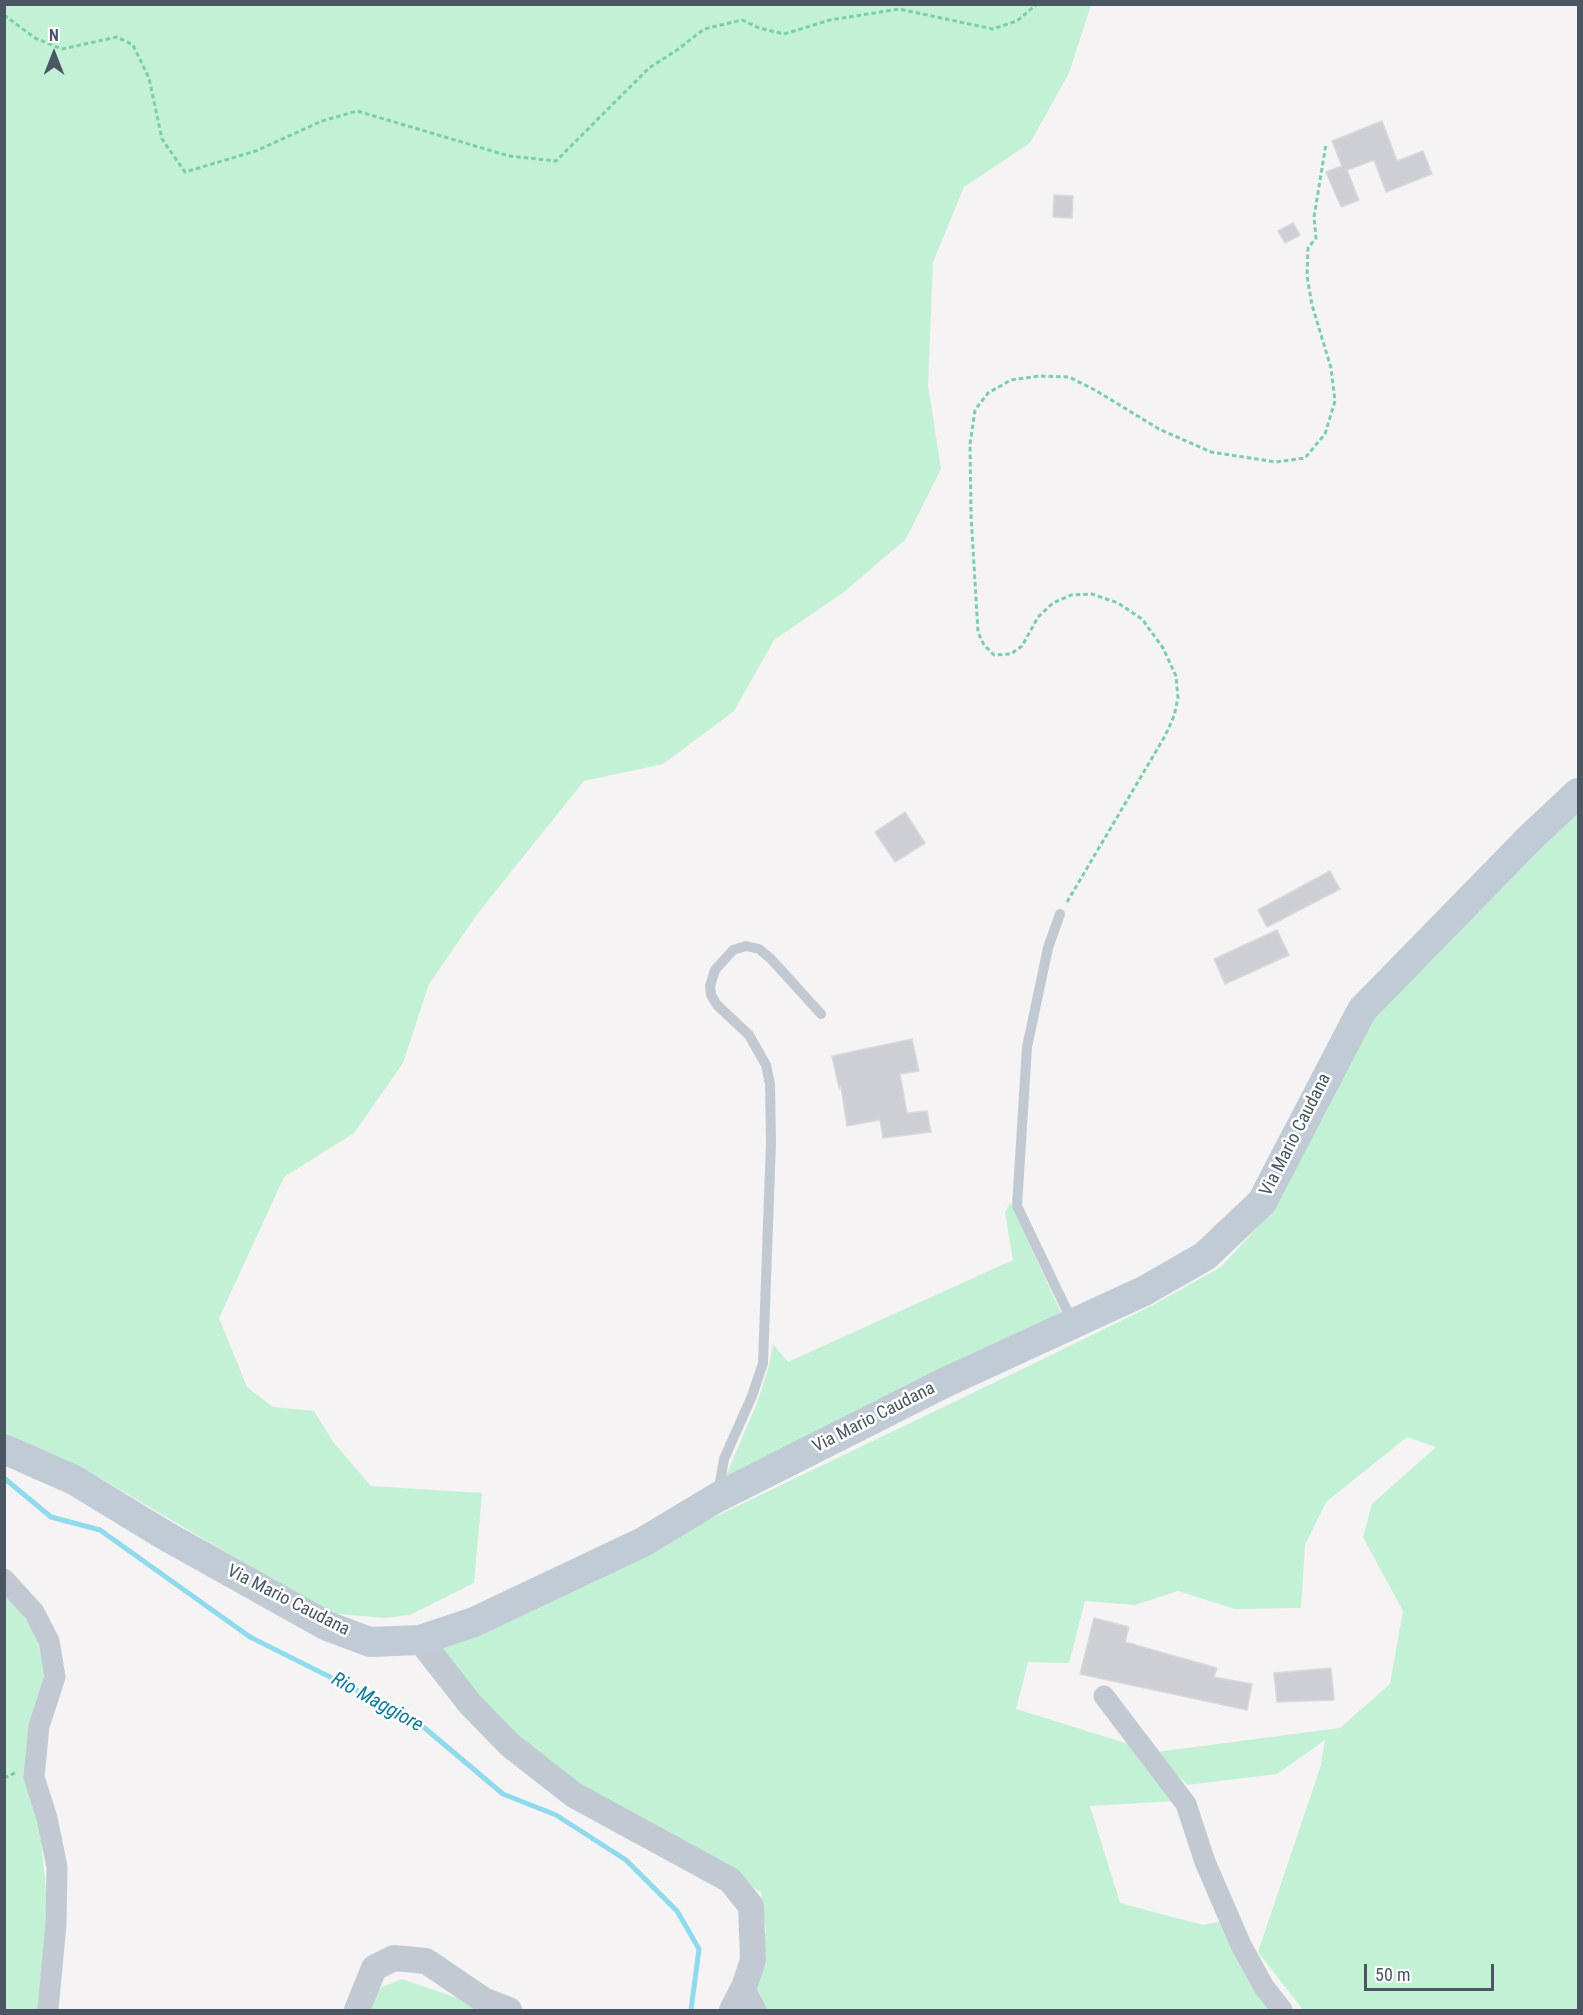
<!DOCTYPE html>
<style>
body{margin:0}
#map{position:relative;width:1583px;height:2015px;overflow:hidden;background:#f5f3f3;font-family:"Roboto Condensed",sans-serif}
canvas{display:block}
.frame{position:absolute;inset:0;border:6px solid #4a5661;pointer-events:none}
.north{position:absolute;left:24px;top:24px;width:60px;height:60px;-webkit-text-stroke:4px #fff;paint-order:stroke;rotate:0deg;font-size:16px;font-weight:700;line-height:24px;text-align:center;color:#4a5661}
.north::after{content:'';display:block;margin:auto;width:21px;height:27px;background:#4a5661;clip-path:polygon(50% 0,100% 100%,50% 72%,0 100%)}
.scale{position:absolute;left:1364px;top:1964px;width:130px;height:27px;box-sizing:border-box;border:3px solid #4a5661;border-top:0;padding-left:8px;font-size:18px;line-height:21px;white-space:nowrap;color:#4a5661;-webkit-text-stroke:4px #fff;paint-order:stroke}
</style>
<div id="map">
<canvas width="1583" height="2015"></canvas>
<div class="frame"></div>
<div class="north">N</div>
<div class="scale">50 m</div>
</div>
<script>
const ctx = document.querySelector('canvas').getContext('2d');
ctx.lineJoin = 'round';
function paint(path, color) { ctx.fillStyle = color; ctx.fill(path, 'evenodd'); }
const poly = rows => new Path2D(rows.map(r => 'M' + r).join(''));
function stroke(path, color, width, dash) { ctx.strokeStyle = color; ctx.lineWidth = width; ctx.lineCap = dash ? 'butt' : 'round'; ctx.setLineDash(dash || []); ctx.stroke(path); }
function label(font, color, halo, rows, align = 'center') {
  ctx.font = font + ' "Roboto Condensed",sans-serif'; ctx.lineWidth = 5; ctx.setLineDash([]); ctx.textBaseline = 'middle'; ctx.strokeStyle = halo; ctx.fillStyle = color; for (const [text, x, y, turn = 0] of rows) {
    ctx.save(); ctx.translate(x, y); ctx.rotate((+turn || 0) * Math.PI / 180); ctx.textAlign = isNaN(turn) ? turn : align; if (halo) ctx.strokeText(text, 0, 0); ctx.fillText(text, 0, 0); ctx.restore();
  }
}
paint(poly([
 [5,5,1091,5,1069,73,1030,143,964,187,933,262,928,385,941,469,906,539,844,592,774,640,734,711,663,764,584,781,478,913,429,984,403,1063,354,1133,284,1177,219,1318,247,1387,273,1407,314,1411,334,1443,371,1486,482,1493,474,1583,410,1615,385,1618,329,1613,102,1479,5,1433],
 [1578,807,1578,2010,1303,2010,1258,1952,1321,1765,1325,1740,1277,1774,1187,1785,1156,1752,1340,1728,1390,1684,1403,1611,1363,1537,1372,1504,1436,1447,1407,1437,1326,1502,1305,1545,1301,1608,1235,1609,1178,1591,1135,1605,1085,1601,1069,1663,1028,1662,1016,1709,1132,1745,1176,1801,1090,1806,1120,1903,1203,1925,1224,1921,1275,2010,767,2010,754,1983,766,1931,761,1892,592,1794,521,1746,439,1646,646,1550,1037,1362,1153,1305,1221,1267,1276,1207,1372,1016],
 [1010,1202,1063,1317,725,1478,757,1403,769,1366,773,1344,788,1362,1013,1260,1005,1213],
 [4,1587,36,1635,46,1678,40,1831,47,1899,44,1977,39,2010,5,2010],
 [402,1979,480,2006,491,2010,364,2010,367,1999,382,1987]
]), '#c3f1d5');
stroke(poly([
 [4,1478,51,1517,100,1530,250,1637,414,1719,503,1794,556,1815,626,1860,677,1911,699,1949,691,2010]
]), '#90daee', 5);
const building = poly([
 [1382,121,1397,161,1423,151,1432,174,1386,192,1374,160,1347,170,1359,200,1341,207,1326,172,1342,166,1332,141,1382,121],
 [1054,195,1073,196,1072,218,1053,217,1054,195],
 [1293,223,1300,235,1285,243,1278,231,1293,223],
 [905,812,925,843,895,862,875,832,905,812],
 [1330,871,1340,889,1267,927,1258,910,1330,871],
 [1277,930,1289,955,1225,984,1214,959,1277,930],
 [912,1039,919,1071,900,1074,907,1113,927,1111,931,1132,883,1138,880,1120,847,1126,841,1087,839,1088,832,1056,912,1039],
 [1094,1618,1129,1627,1125,1642,1217,1668,1214,1677,1252,1684,1247,1710,1080,1674,1094,1618],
 [1331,1668,1334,1700,1277,1702,1274,1673,1331,1668]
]);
paint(building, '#cdcfd5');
stroke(building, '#d7d9de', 1.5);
stroke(poly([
 [4,15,35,38,62,49,117,37,133,45,149,78,162,139,185,172,256,151,322,121,357,111,509,156,556,161,649,68,677,50,704,29,742,20,759,28,784,34,830,20,899,9,993,29,1017,21,1037,4],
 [1067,902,1165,736,1174,716,1178,698,1176,676,1163,648,1142,619,1118,603,1092,594,1071,595,1053,603,1038,617,1022,646,1011,654,994,655,984,645,978,632,971,515,970,444,975,410,988,393,1011,380,1039,376,1069,377,1095,390,1159,429,1211,452,1276,462,1305,458,1325,434,1335,401,1331,368,1312,305,1307,276,1308,248,1316,238,1314,217,1326,144],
 [4,1778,17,1772]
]), '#7ad0a6', 3, [4.5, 3]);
stroke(poly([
 [1060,914,1048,948,1027,1047,1017,1206,1073,1323],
 [718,1494,724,1459,752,1396,763,1363,771,1142,770,1084,766,1065,749,1035,717,1005,711,995,710,986,715,970,733,950,746,946,759,949,771,959,821,1014]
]), '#c1cad2', 10);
stroke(poly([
 [4,1579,34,1612,49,1641,55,1677,39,1726,34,1777,47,1818,57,1867,56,1924,48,2010],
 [1104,1696,1186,1804,1205,1862,1241,1945,1264,1987,1282,2010],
 [744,1987,756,2010]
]), '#c1cad2', 21);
stroke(poly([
 [420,1640,470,1704,510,1745,574,1795,730,1880,751,1906,753,1960,744,1987,732,2010],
 [357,2010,374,1968,394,1958,426,1961,485,2001,509,2010]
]), '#c1cad2', 26);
stroke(poly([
 [4,1449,74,1480,166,1536,327,1626,370,1642,420,1640,474,1622,643,1542,718,1497,944,1383,1144,1291,1205,1256,1262,1202,1362,1010,1530,838,1578,793]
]), '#c1cbd6', 30);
label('18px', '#4a5661', '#fff', [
 ["Via Mario Caudana",1296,1135,-63],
 ["Via Mario Caudana",874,1418,-27],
 ["Via Mario Caudana",288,1601,27]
]);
label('italic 20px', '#0c7c9b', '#fff', [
 ["Rio Maggiore",377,1703,29]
]);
</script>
